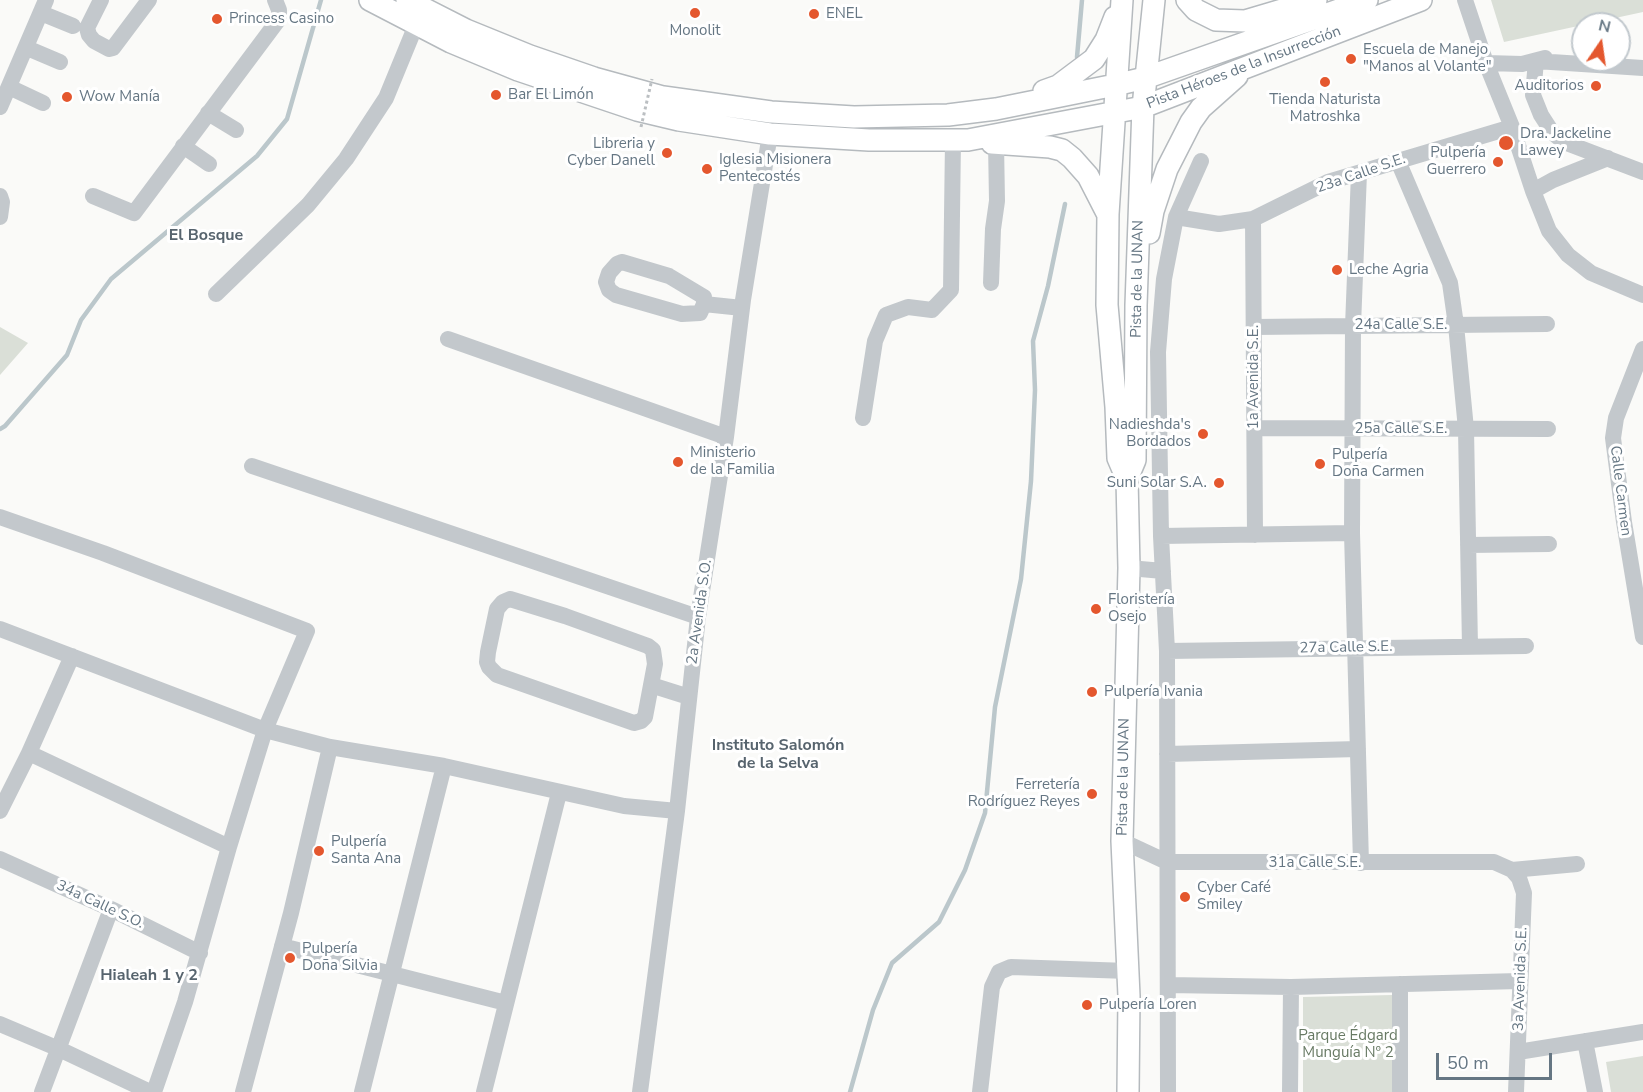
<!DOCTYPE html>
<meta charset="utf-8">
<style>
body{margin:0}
#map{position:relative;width:1643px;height:1092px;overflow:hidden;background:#fafaf8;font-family:"Nunito Sans",sans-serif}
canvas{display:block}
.north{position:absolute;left:1571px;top:12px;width:60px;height:60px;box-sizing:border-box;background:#fff;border:2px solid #c1c8cd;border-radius:50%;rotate:13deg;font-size:16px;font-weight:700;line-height:24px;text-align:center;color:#657683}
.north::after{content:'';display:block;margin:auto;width:21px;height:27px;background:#e4572e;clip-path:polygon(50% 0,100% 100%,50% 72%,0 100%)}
.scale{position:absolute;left:1436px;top:1053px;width:116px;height:27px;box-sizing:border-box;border:3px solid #657683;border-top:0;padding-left:8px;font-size:18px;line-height:21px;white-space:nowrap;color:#657683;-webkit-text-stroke:4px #fff;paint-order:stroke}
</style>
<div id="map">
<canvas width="1643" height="1092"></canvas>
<div class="north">N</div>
<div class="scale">50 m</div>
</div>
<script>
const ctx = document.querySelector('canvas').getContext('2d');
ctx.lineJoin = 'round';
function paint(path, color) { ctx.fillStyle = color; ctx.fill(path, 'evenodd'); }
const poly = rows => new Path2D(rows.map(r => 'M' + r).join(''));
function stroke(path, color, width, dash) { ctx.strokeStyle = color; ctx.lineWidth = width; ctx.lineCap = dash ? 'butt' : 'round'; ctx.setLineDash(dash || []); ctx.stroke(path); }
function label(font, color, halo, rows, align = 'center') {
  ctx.font = font + ' "Nunito Sans",sans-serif'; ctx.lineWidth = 6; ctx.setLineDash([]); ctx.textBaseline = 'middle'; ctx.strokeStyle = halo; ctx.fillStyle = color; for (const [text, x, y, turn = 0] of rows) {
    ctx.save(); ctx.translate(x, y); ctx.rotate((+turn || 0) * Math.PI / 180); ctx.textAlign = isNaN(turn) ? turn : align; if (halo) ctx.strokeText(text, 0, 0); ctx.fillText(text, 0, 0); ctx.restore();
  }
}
paint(poly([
 [1491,0,1643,0,1643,12,1504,42],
 [0,327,28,343,0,375],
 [1392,995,1393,1092,1303,1092,1303,997],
 [1643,1056,1643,1092,1611,1092,1606,1062]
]), '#dadfd7');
stroke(poly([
 [1077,57,1082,0],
 [0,429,5,426,67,355,81,320,111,279,257,156,287,119,321,0],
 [850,1092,873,1010,892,963,939,922,965,870,985,813,995,707,1021,579,1031,481,1035,390,1033,341,1048,286,1065,204]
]), '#bbc7cb', 4.5);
const major = poly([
 [370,0,451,42,518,70,637,110,679,120,770,134,869,140,968,140,1143,107,1421,0],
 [407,0,466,30,530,56,594,78,663,97,771,112,854,117,948,115,996,109,1115,85,1145,78,1367,0],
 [1122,0,1108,214,1107,305,1116,407,1118,458,1127,479,1129,568,1122,841,1129,996,1128,1092],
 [1187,0,1196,10,1216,20,1245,21,1316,0],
 [1044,91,1058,86,1094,59,1106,40,1115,17],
 [992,143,1050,147,1062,150,1072,158,1088,176,1107,213],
 [1149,233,1153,211,1167,169,1191,122,1201,108,1237,76],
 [1127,479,1135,460,1136,305,1143,107,1154,0]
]);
stroke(major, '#b5babe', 24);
stroke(poly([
 [101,0,87,28,89,35,94,41,109,49,113,48,149,0],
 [1465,0,1486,63,1512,127,1533,191,1549,231,1568,255,1591,273,1643,295],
 [41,13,73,26],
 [27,48,60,62],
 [1536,61,1533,95,1541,115,1552,132,1564,142,1643,172],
 [1536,61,1643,68],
 [1486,63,1522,64,1545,58],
 [9,87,43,103],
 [0,107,46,0],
 [208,113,236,130],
 [183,146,209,164],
 [1398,161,1450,283,1456,325,1466,429,1470,647],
 [1359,173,1353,326,1352,533,1361,863],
 [1533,191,1553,180,1608,158],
 [0,196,2,202,0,217],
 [93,196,134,213,279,19,279,10,275,0],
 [1176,217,1219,224,1253,219,1328,182,1512,127],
 [1253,219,1255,535],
 [622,262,669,276,704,297,704,304,700,313,682,314,616,295,609,290,606,282,609,273,617,264,622,262],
 [991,283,993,229,997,201,996,143],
 [216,294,308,205,346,159,386,98,416,25],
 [704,304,742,308],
 [1254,327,1547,324],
 [448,339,726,437],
 [1643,349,1616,418,1613,438,1624,522,1643,637],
 [863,418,875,341,886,315,908,307,932,310,951,290,953,140],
 [1255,428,1548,429],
 [252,466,698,617],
 [0,517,103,553,307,631,265,730,229,847,185,1002,154,1092],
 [1161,536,1352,533],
 [1468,545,1549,544],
 [1129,568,1163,571],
 [510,599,565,616,648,646,653,650,655,664,645,717,641,721,634,723,497,675,489,667,487,662,488,652,497,609,503,602,510,599],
 [0,629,265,730,330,747,444,766,624,806,677,811],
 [1167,651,1526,646],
 [651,685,689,697],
 [29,753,229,847],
 [1167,754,1358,749],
 [0,811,29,753,72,656],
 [1122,841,1167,862,1494,862,1512,870,1577,864],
 [0,859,111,909,200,953],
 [1512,870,1519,878,1524,893,1516,1092],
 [282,946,506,1003],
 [1400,984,1400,1092],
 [1168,985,1291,987,1519,981],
 [0,1024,59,1049,150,1092],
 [1585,1041,1595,1092],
 [1518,1052,1643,1032],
 [42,1092,111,909],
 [243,1092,291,913,330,747],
 [362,1092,444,766],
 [484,1092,559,793],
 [640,1092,677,811,698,617,726,437,743,300,770,134],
 [980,1092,992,987,999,972,1011,967,1128,971],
 [1168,1092,1167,651,1161,536,1158,352,1164,279,1176,217,1201,161],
 [1290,1092,1291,987]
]), '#c3c8cc', 16);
stroke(major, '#fff', 21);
stroke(poly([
 [641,127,652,79]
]), '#bbbfc2', 3, [3, 3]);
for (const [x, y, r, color] of [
 [695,13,6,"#e4572e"],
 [814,14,6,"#e4572e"],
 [217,19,6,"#e4572e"],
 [1351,59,6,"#e4572e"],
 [1325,82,6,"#e4572e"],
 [1596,86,6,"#e4572e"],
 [496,95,6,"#e4572e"],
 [67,97,6,"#e4572e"],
 [1506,143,8,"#e4572e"],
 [667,153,6,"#e4572e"],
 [1498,162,6,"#e4572e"],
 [707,169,6,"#e4572e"],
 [1337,270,6,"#e4572e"],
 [1203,434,6,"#e4572e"],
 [678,462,6,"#e4572e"],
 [1320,464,6,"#e4572e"],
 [1219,483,6,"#e4572e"],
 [1096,609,6,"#e4572e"],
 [1092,692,6,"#e4572e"],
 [1092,794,6,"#e4572e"],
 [319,851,6,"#e4572e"],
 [1185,897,6,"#e4572e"],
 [290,958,6,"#e4572e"],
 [1087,1005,6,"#e4572e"]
]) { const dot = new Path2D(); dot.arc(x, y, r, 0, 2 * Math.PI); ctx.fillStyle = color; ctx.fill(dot); stroke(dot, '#fff', 2); }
label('15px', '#657683', '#fff', [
 ["ENEL",826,14],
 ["Princess Casino",229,19],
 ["Monolit",695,31,"center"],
 ["Escuela de Manejo",1363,50],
 ["\"Manos al Volante\"",1363,67],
 ["Auditorios",1584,86,"right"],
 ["Bar El Limón",508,95],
 ["Wow Manía",79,97],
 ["Tienda Naturista",1325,100,"center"],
 ["Matroshka",1325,117,"center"],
 ["Dra. Jackeline",1520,134],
 ["Lawey",1520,151],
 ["Libreria y",655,144,"right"],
 ["Cyber Danell",655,161,"right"],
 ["Pulpería",1486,153,"right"],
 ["Guerrero",1486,170,"right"],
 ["Iglesia Misionera",719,160],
 ["Pentecostés",719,177],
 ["Leche Agria",1349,270],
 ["Nadieshda's",1191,425,"right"],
 ["Bordados",1191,442,"right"],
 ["Ministerio",690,453],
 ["de la Familia",690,470],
 ["Pulpería",1332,455],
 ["Doña Carmen",1332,472],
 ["Suni Solar S.A.",1207,483,"right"],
 ["Floristería",1108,600],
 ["Osejo",1108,617],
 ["Pulpería Ivania",1104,692],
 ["Ferretería",1080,785,"right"],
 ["Rodríguez Reyes",1080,802,"right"],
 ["Pulpería",331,842],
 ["Santa Ana",331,859],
 ["Cyber Café",1197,888],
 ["Smiley",1197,905],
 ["Pulpería",302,949],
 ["Doña Silvia",302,966],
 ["Pulpería Loren",1099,1005]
], 'left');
label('15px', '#657683', '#fff', [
 ["Pista Héroes de la Insurrección",1244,68,-21],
 ["23a Calle S.E.",1361,174,-19],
 ["Pista de la UNAN",1138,279,-89],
 ["24a Calle S.E.",1401,325],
 ["1a Avenida S.E.",1254,377,-90],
 ["25a Calle S.E.",1401,429],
 ["Calle Carmen",1620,491,83],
 ["2a Avenida S.O.",700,612,-82],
 ["27a Calle S.E.",1346,648,-1],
 ["Pista de la UNAN",1124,777,-89],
 ["31a Calle S.E.",1315,863],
 ["34a Calle S.O.",100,905,25],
 ["3a Avenida S.E.",1521,979,-88]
]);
label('15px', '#687a64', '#fff', [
 ["Parque Édgard",1348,1036],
 ["Munguía Nº 2",1348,1053]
]);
label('bold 16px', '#57646e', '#fff', [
 ["El Bosque",206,236],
 ["Instituto Salomón",778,746],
 ["de la Selva",778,764],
 ["Hialeah 1 y 2",149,976]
]);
</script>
